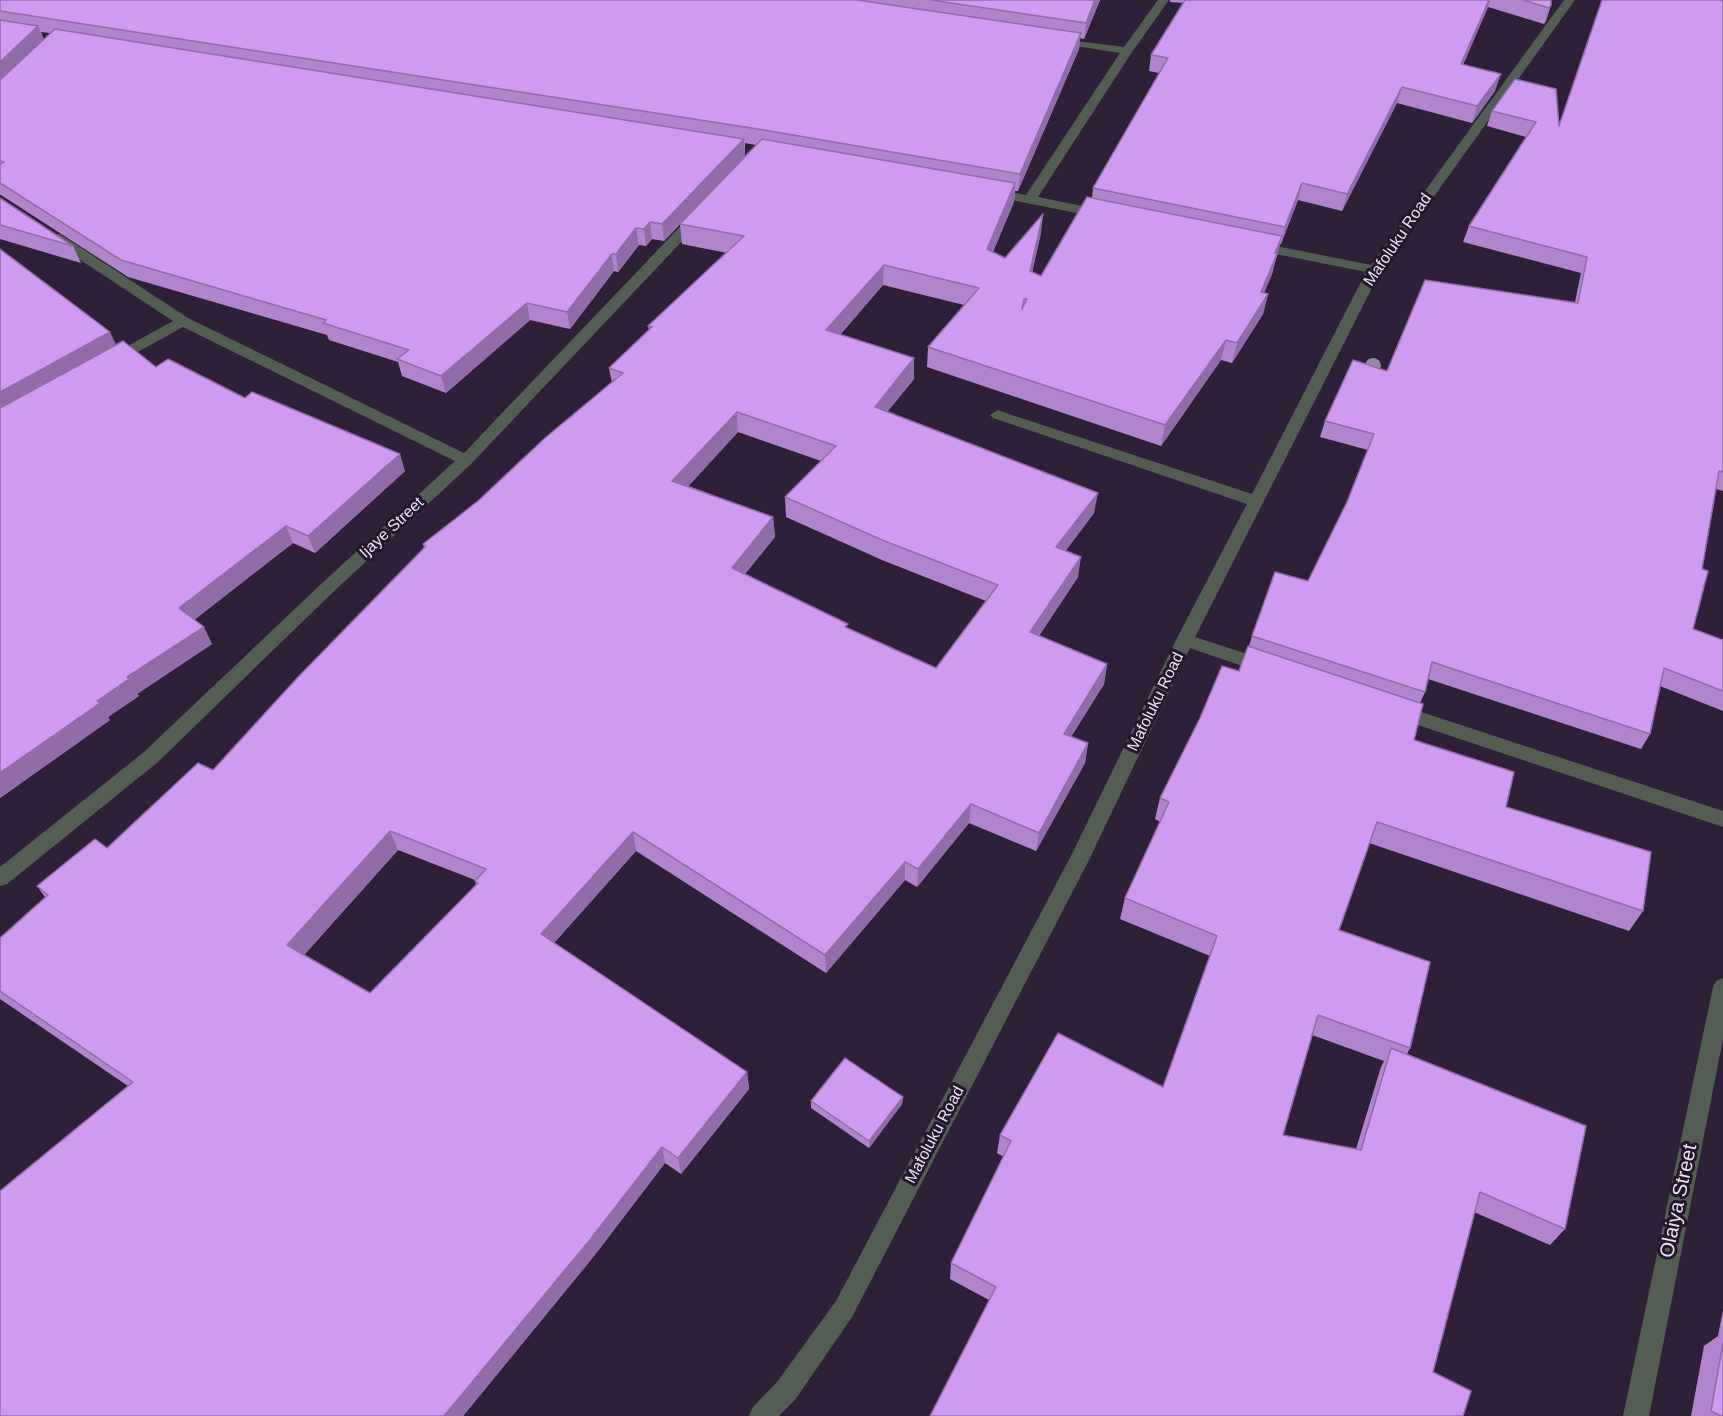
<!DOCTYPE html>
<style>
body{margin:0}
canvas{display:block;background:#2e2137}
</style>
<canvas width="1723" height="1416"></canvas>
<script>
const ctx = document.querySelector('canvas').getContext('2d');
ctx.lineJoin = 'round';
const poly = rows => new Path2D(rows.map(r => 'M' + r).join(''));
function paint(path, color) { ctx.fillStyle = color; ctx.fill(path, 'evenodd'); }
function stroke(path, color, width, dash) { ctx.strokeStyle = color; ctx.lineWidth = width; ctx.lineCap = dash ? 'butt' : 'round'; ctx.setLineDash(dash || []); ctx.stroke(path); }
function label(font, color, halo, rows, align = 'center') {
  ctx.font = font + ' Arial,sans-serif'; ctx.lineWidth = 6; ctx.setLineDash([]); ctx.textBaseline = 'middle'; ctx.strokeStyle = halo; ctx.fillStyle = color; for (const [text, x, y, turn = 0] of rows) {
    ctx.save(); ctx.translate(x, y); ctx.rotate((+turn || 0) * Math.PI / 180); ctx.textAlign = isNaN(turn) ? turn : align; if (halo) ctx.strokeText(text, 0, 0); ctx.fillText(text, 0, 0); ctx.restore();
  }
}
paint(poly([
 [1158,0,1169,0,1132,52,1038,197,1107,211,1109,214,1107,217,1102,218,986,195,985,192,991,188,1026,195,1120,53,1057,43,1051,40,1053,38,1124,47,1158,0],
 [1564,0,1575,0,1381,270,1195,637,1272,662,1275,667,1272,672,1266,674,1190,648,1088,862,852,1317,795,1400,779,1416,749,1416,753,1407,777,1382,836,1301,1073,852,1176,640,1247,504,993,418,990,415,998,410,1003,412,1252,494,1366,272,1256,250,1249,246,1256,242,1371,265,1564,0],
 [698,212,705,216,703,219,471,464,331,594,158,762,7,884,0,886,0,867,144,752,319,586,455,461,183,327,116,364,106,364,104,361,106,358,173,321,50,240,48,237,50,234,60,234,188,318,464,453,693,213,698,212],
 [1397,704,1723,811,1723,827,1391,716,1388,711,1391,706,1397,704],
 [1723,978,1723,1039,1649,1416,1623,1416,1713,987,1716,981,1723,978]
]), '#535d53');
ctx.fillStyle = '#94879d';
for (const [x, y] of [
 [1373,366]
]) { ctx.beginPath(); ctx.arc(x, y, 8, 0, 2 * Math.PI); ctx.fill(); }
paint(poly([
 [0,0,1100,0,1084,39,1080,38,1079,49,1018,191,1015,191,1014,202,993,252,1005,258,1041,233,1032,272,1041,276,1092,198,1093,188,1159,73,1149,71,1151,55,1183,3,1170,2,1170,0,1551,0,1551,5,1546,21,1544,24,1488,7,1463,65,1495,91,1472,123,1397,103,1342,211,1298,200,1281,244,1280,244,1272,274,1264,293,1268,294,1263,314,1232,363,1221,360,1161,446,927,367,928,347,964,305,883,285,840,335,914,358,914,379,887,412,1094,513,1065,551,1078,577,1039,636,1107,664,1104,684,1071,737,1088,743,1085,763,1036,851,969,823,917,887,905,880,826,973,636,851,554,943,747,1072,749,1089,681,1174,665,1163,594,1256,463,1416,0,1416,128,1086,0,999,0,938,45,897,37,886,107,848,213,770,424,548,423,544,478,501,612,383,609,368,649,330,648,326,727,253,682,244,680,224,756,145,745,143,745,156,664,241,652,239,646,246,639,245,618,272,614,271,570,329,530,320,446,393,402,376,398,362,329,340,327,335,128,277,1,195,0,195],
 [41,32,49,33,50,34,44,40],
 [738,432,821,461,785,497,786,517,882,560,986,601,936,668,848,628,745,574,775,537,773,517,688,486],
 [398,850,475,880,476,885,370,993,304,955],
 [1723,0,1723,491,1716,489,1702,569,1693,629,1723,640,1723,711,1660,686,1650,734,1641,749,1428,679,1425,692,1420,703,1414,740,1506,807,1643,911,1629,931,1369,843,1339,930,1410,1048,1407,1054,1565,1229,1550,1245,1474,1212,989,1300,950,1279,951,1263,1004,1157,997,1153,1000,1135,1163,1087,1210,956,1120,919,1125,898,1160,822,1155,819,1160,798,1239,671,1249,646,1252,636,1308,581,1347,502,1368,450,1320,437,1325,421,1387,371,1575,302,1581,273,1463,242,1469,226,1526,137,1487,126,1492,111,1559,125],
 [1312,1035,1384,1061,1381,1067,1356,1149,1283,1135],
 [0,198,73,246,81,263,0,239],
 [0,249,116,345,156,367,245,398,405,471,315,553,293,543,194,619,212,644,137,694,139,696,108,717,110,720,0,798],
 [903,1097,902,1104,869,1148,811,1108,811,1101],
 [1723,1310,1723,1416,1691,1416,1704,1346,1718,1336]
]), '#b185ce');
paint(poly([
 [1095,0,1100,0,1084,39,1086,23],
 [1489,0,1490,0,1488,7,1456,81,1461,64],
 [1551,5,1546,21,1544,24,1549,8],
 [38,26,45,42,0,85,0,62],
 [1081,33,1079,49,1018,191,1020,174],
 [1501,74,1495,91,1472,123,1477,106],
 [1402,87,1397,103,1342,211,1347,194],
 [744,139,745,156,664,241,662,224],
 [1015,183,1014,202,985,269,987,249],
 [1302,183,1298,200,1281,244,1285,227],
 [1043,214,1041,233,1028,291,1030,271],
 [650,222,652,239,646,246,644,229],
 [636,228,639,245,618,272,616,254],
 [1282,236,1272,274,1256,312,1261,292],
 [612,254,614,271,570,329,567,312],
 [884,265,883,285,826,350,826,330],
 [1268,294,1263,314,1232,363,1237,343],
 [527,303,530,320,446,393,441,376],
 [110,332,118,349,0,414,0,392],
 [1226,340,1221,360,1161,446,1165,425],
 [914,358,914,379,875,427,875,407],
 [737,412,738,432,675,501,672,481],
 [400,454,405,471,315,553,308,536],
 [1098,493,1094,513,1053,568,1056,547],
 [773,517,775,537,733,588,732,568],
 [286,526,293,543,188,625,179,608],
 [1081,557,1078,577,1028,652,1030,632],
 [204,627,212,644,137,694,139,696,108,717,110,720,0,798,0,773,97,701,127,677],
 [1107,664,1104,684,1061,753,1064,734],
 [1088,743,1085,763,1036,851,1039,833],
 [971,804,969,823,917,887,918,869],
 [390,831,398,850,297,963,287,945],
 [633,832,636,851,546,952,541,934],
 [905,862,905,880,826,973,825,955],
 [747,1072,749,1089,681,1174,678,1158],
 [903,1097,902,1104,869,1148,869,1141],
 [662,1147,665,1163,594,1256,463,1416,444,1416]
]), '#906ca8');
const building = poly([
 [0,0,857,0,1081,33,1020,174,758,129,0,11,0,0],
 [931,0,1095,0,1086,23,931,0],
 [1185,0,1489,0,1461,64,1501,74,1477,106,1402,87,1347,194,1302,183,1285,227,1093,188,1168,58,1151,55,1185,0],
 [1523,0,1551,0,1551,5,1549,8,1523,0],
 [1602,0,1723,0,1723,472,1719,471,1702,569,1708,571,1693,629,1723,640,1723,691,1664,668,1650,734,1432,662,1425,692,1252,636,1275,572,1308,581,1347,502,1374,434,1325,421,1353,360,1387,371,1425,280,1578,303,1587,257,1469,226,1536,122,1492,111,1515,79,1556,89,1559,126,1602,0],
 [0,20,38,26,0,62,0,20],
 [55,29,744,139,662,224,650,222,644,229,636,228,616,254,612,254,567,312,527,303,441,376,397,359,409,350,323,323,326,320,121,260,0,183,0,164,4,162,0,161,0,80,55,29],
 [762,139,1015,183,987,249,1005,258,1043,214,1030,271,1041,276,1087,197,1282,236,1275,253,1277,254,1261,292,1268,294,1237,343,1226,340,1165,425,928,347,979,288,884,265,826,330,914,358,875,407,1098,493,1056,547,1081,557,1030,632,1107,664,1064,734,1088,743,1039,833,971,804,918,869,905,862,825,955,633,832,541,934,747,1072,678,1158,662,1147,589,1241,444,1416,0,1416,0,1191,133,1082,0,991,0,938,48,895,37,886,95,839,107,848,198,763,213,770,299,676,426,546,423,544,478,501,545,438,623,373,609,368,652,327,648,326,744,236,680,224,762,139],
 [1024,299,1027,299,1022,309,1024,299],
 [737,412,836,446,785,497,882,540,998,585,936,668,845,627,848,624,732,568,773,517,672,481,737,412],
 [390,831,486,869,475,881,478,883,370,993,287,945,390,831],
 [0,198,73,246,0,225,0,198],
 [0,249,110,332,0,392,0,249],
 [123,341,156,367,168,359,245,398,252,392,400,454,308,536,286,526,179,608,204,627,127,677,129,679,97,701,100,703,0,773,0,408,123,341],
 [1248,646,1423,704,1414,740,1514,772,1506,807,1651,852,1643,911,1377,822,1339,930,1430,962,1410,1048,1318,1015,1283,1135,1361,1150,1391,1048,1586,1126,1565,1229,1480,1192,1433,1372,1471,1391,1463,1416,930,1416,996,1287,951,1263,1011,1141,1000,1135,1058,1033,1163,1087,1217,936,1125,898,1169,802,1160,798,1200,718,1222,666,1239,671,1248,646],
 [845,1058,903,1097,869,1141,811,1101,845,1058],
 [1723,1343,1723,1416,1721,1416,1711,1411,1723,1343]
]);
paint(building, '#ce9bf0');
stroke(building, '#906ca8', 1.5);
label('16px', '#ebe2f1', '#24172d', [
 ["Mafoluku Road",1398,240,-56],
 ["Ijaye Street",392,528,-43],
 ["Mafoluku Road",1156,702,-64],
 ["Mafoluku Road",935,1135,-62]
]);
label('20px', '#ebe2f1', '#24172d', [
 ["Olaiya Street",1679,1201,-78]
]);
</script>
